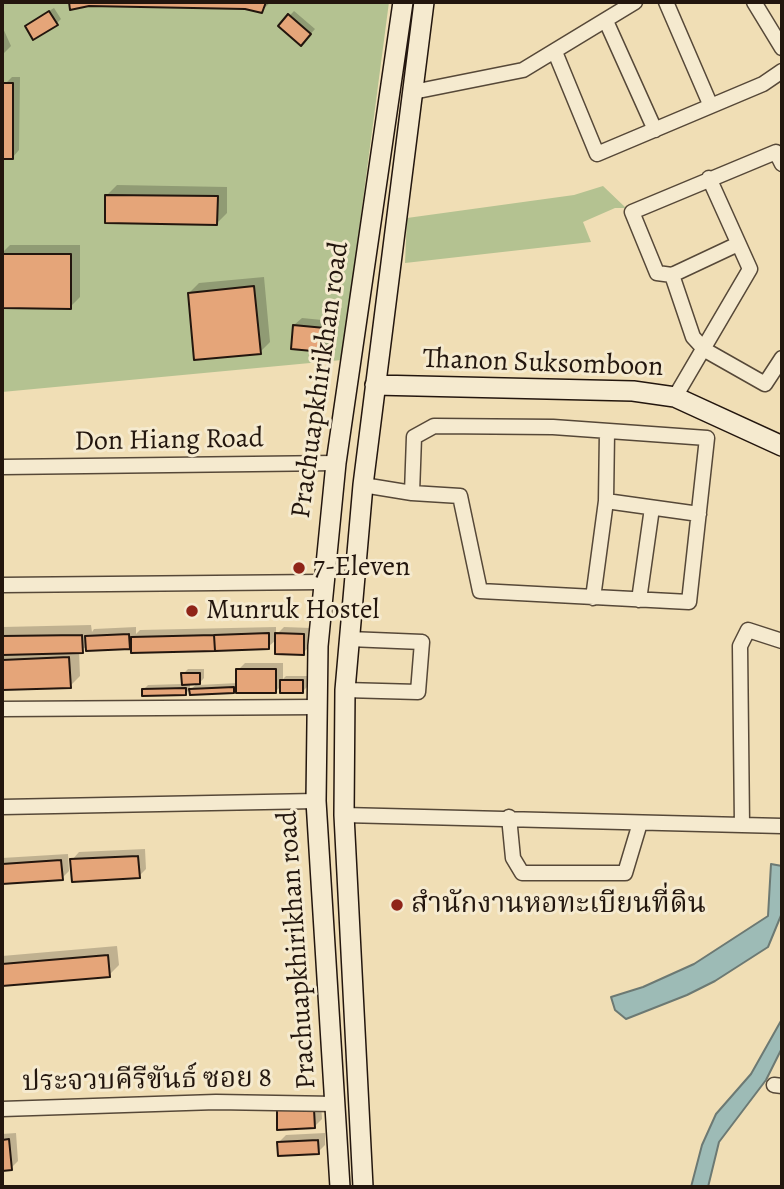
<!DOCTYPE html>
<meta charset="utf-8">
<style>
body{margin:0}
#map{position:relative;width:784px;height:1189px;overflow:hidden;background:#f0deb5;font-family:Alegreya,serif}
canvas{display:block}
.frame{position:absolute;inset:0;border:4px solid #23160e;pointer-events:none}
</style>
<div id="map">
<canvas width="784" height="1189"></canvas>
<div class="frame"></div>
</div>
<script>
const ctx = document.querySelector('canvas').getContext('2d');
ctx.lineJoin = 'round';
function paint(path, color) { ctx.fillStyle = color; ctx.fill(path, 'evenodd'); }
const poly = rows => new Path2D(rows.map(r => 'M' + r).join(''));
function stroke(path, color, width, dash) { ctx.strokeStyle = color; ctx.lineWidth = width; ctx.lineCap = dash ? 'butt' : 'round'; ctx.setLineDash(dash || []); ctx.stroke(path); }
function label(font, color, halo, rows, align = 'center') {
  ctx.font = font + ' Alegreya,"Noto Serif Thai",serif'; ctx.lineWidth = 6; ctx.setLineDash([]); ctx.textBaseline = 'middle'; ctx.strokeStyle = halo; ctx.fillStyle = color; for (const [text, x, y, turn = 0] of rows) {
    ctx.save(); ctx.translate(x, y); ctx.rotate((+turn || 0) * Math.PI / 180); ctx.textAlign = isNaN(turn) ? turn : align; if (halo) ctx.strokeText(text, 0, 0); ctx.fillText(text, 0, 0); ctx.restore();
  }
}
paint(poly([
 [2,2,389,2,342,360,2,392],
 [603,186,626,208,615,208,583,222,591,242,405,263,407,218,574,195]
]), '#b4c291');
const water = poly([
 [771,864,782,866,782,913,768,947,715,981,687,995,626,1019,615,1010,611,997,643,987,694,964,768,916,771,864],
 [782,1019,782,1048,766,1080,719,1142,708,1187,691,1187,702,1145,716,1114,751,1074,782,1019]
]);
paint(water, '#9dbbb6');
stroke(water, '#6c7973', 2);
paint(poly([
 [71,2,271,2,261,11,245,7,89,5,72,8],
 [54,8,61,19,57,23,31,22],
 [294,11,315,29,306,39,280,26],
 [2,26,11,46,2,55],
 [12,77,20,77,19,150,12,158,5,84],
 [117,185,227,187,227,213,217,223,107,195],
 [10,245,80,245,80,297,70,307,2,307,2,253],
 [264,277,270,342,260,352,189,293,199,283],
 [302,318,332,321,330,343,323,350,294,325],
 [91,625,92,632,94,629,136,627,136,634,140,630,276,627,276,635,284,627,311,628,310,646,303,653,277,639,268,647,133,644,129,647,88,646,79,651,80,676,70,686,2,689,2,627],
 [245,663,283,663,283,679,286,676,307,676,307,687,302,692,282,685,275,692,238,687,233,691,191,689,198,683,190,683,190,689,186,693,143,690,148,685,183,684,183,674,188,669,204,669,204,678,198,685,238,683,238,670],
 [145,849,146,869,139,876,72,860,79,852],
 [68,854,69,871,62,878,2,883,2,858],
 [117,946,119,965,109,975,2,984,2,956],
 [321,1103,322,1119,314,1127,278,1111],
 [16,1133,18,1161,11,1168,2,1169,2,1134],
 [325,1133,325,1145,318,1152,279,1142,286,1135]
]), '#0003');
const building = poly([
 [69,2,266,2,262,13,245,9,89,6,70,10,69,2],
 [49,11,58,25,33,40,25,26,49,11],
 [288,14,311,34,301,46,278,26,288,14],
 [3,83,13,83,13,159,2,159,3,83],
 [105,195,218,196,217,225,105,223,105,195],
 [2,254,71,254,71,309,2,308,2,254],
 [254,286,261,354,194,360,188,293,254,286],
 [293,325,325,328,323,352,291,349,293,325],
 [269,633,269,649,215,651,214,635,269,633],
 [275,633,304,634,304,655,275,654,275,633],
 [129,634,130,649,86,651,85,636,129,634],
 [82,635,83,653,2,655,2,636,82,635],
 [214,635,215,651,131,653,131,637,214,635],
 [69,657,71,688,2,690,2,660,69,657],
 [236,669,276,669,276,693,236,693,236,669],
 [181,673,200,673,200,684,182,685,181,673],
 [280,680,303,680,303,693,280,693,280,680],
 [234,687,234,693,190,695,189,689,234,687],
 [186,688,186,695,142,696,142,689,186,688],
 [138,856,140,878,72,882,70,859,138,856],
 [61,860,63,880,2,884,2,864,61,860],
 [108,955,110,977,2,986,2,964,108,955],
 [314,1109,315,1128,277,1130,277,1110,314,1109],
 [9,1139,12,1170,2,1171,2,1140,9,1139],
 [318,1140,319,1154,278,1156,277,1142,318,1140]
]);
paint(building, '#e5a579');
stroke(building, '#23160e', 2);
const street = poly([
 [666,2,710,104],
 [754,2,782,48],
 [606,21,655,130],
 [555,52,597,154,763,84,782,71],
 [413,92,523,70,635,2],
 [782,164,776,152,632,212,657,273,672,275,693,337,705,350,765,384,782,358],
 [672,275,738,244],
 [675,397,750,269,709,178],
 [2,467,336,463],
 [363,485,412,493,460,496,480,591,689,602,707,438,553,427,434,426,414,437,412,493],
 [606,501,699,514],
 [2,585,322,582],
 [593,598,606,501,607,432],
 [639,600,652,508],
 [345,690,418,692,422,642,349,639],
 [2,709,317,707],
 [2,807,316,801],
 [344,815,782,826],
 [509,817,513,858,522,873,625,873,640,823],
 [742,825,740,646,748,630,782,641],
 [774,1085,782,1086],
 [2,1109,216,1102,335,1104]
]);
const secondary = poly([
 [375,385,633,391,675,397,782,446],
 [340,1187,316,801,318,646,336,463,403,2],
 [363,1187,344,815,345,690,363,485,424,2]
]);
stroke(street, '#564838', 17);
stroke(secondary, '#23160e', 22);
stroke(street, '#f5eacf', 14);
stroke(secondary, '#f5eacf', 19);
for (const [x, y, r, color] of [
 [299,568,7,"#8f2418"],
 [192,611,7,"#8f2418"],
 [397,905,7,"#8f2418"]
]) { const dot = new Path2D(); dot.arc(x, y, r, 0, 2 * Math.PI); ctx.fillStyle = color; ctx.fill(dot); stroke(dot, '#f5eacf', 2.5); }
label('28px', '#23160e', '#f5eacf', [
 ["Thanon Suksomboon",543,364,2],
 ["Prachuapkhirikhan road",321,380,-82],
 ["Don Hiang Road",169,441,-1],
 ["Prachuapkhirikhan road",298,950,-94],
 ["ประจวบคีรีขันธ์ ซอย 8",147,1081,-1]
]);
label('28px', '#23160e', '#f5eacf', [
 ["7-Eleven",313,568],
 ["Munruk Hostel",206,611],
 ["สำนักงานหอทะเบียนที่ดิน",411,905]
], 'left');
</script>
